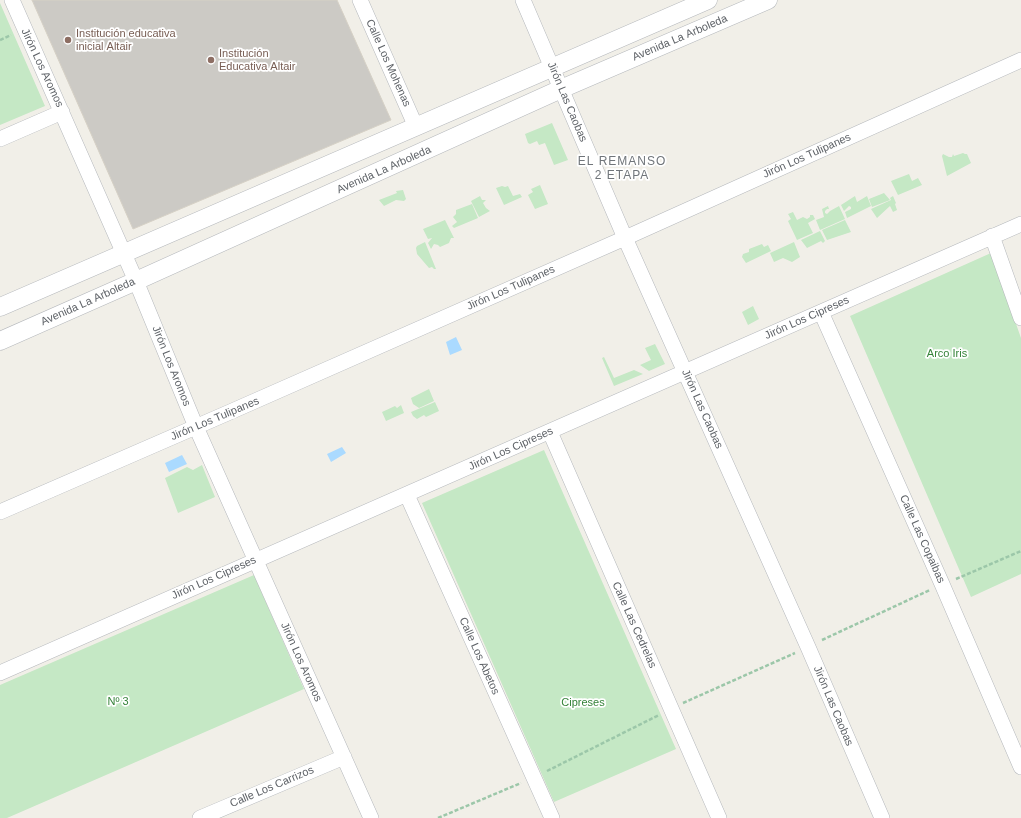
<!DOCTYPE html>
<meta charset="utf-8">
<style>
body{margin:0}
canvas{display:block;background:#f1efe8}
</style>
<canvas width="1021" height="818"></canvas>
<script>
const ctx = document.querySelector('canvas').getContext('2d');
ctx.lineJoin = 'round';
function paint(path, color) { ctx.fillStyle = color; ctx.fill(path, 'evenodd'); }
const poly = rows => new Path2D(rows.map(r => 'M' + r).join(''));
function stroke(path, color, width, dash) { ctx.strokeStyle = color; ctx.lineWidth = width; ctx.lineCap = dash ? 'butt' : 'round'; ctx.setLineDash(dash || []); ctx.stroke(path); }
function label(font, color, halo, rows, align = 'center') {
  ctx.font = font + ' Helvetica,sans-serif'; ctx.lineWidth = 3.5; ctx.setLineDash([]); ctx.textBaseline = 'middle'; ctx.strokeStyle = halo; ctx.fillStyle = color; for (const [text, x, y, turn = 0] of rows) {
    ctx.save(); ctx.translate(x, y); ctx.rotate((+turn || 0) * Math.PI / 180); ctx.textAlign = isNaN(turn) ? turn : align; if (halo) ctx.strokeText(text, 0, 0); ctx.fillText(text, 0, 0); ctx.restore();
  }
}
paint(poly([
 [0,3,45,106,0,125],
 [552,123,568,160,554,165,545,143,539,145,537,141,530,144,528,143,525,134],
 [963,153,965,154,967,154,971,163,947,176,942,156,943,154,949,157,952,157,953,154,954,156],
 [909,174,912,181,918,178,922,185,898,195,891,181],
 [540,185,548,204,535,209,528,195,533,192,531,189],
 [502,186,505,187,508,186,513,196,520,194,522,197,504,205,496,188],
 [403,190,406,199,404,201,396,200,384,206,379,200,397,193,396,191],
 [884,193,890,200,872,207,869,199],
 [480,196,482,200,486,200,483,203,486,208,490,211,479,217,471,201],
 [855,196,857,202,867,196,871,206,847,218,845,212,851,209,851,207,849,206,844,211,841,205],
 [893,196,896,203,895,204,897,210,893,212,890,206,877,218,871,209,891,200,890,198],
 [472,204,478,218,454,228,452,226,457,222,453,217,456,214,456,210],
 [828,206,829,209,827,209,825,211,825,213,827,214,830,211,839,206,845,219,820,230,816,220,824,217,822,209],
 [793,212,797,220,803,217,807,219,810,217,810,215,813,215,815,219,808,223,813,233,797,240,788,221,791,219,788,214],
 [445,220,454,238,451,238,449,243,440,247,438,245,434,244,431,249,428,243,432,238,428,239,423,229],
 [845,220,851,232,827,240,822,230],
 [820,231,825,241,823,243,821,241,807,248,801,240],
 [425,242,436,269,434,269,432,267,429,268,417,254,416,248,417,246],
 [794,242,800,257,792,262,783,258,774,262,770,253],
 [762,244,764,247,768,245,771,251,746,263,742,257,743,254,749,252,749,249],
 [991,253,1021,338,1021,574,971,597,850,316],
 [753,306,759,319,748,325,742,312],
 [655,344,665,364,649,371,640,365,651,360,645,348],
 [604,357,614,378,634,370,643,374,614,386,602,358],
 [429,389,434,401,419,408,413,404,411,398],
 [435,402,439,411,426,417,424,415,417,419,413,416,411,412],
 [401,405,404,413,386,421,382,412,395,406,397,408],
 [544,450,676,749,554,802,422,503],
 [202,465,215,497,178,513,165,478,187,467,193,470],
 [254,575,304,689,7,818,0,818,0,685]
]), '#c5e8c5');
paint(poly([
 [456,337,462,350,450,355,446,342],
 [342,447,346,453,331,462,327,454],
 [182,455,187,464,169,472,165,463]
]), '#aadaff');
const building = poly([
 [32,0,337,0,391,120,133,229,32,0]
]);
paint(building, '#cccac5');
stroke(building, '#d6d1c6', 1);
const minor = poly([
 [12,0,136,281,196,427,371,818],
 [360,0,416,127],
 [523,0,625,238,808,647,882,818],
 [0,139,62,112],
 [992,236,1021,318],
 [821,312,942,584,1021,767],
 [550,432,719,818],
 [407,495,552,818],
 [0,512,230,412,625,238,1021,60],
 [0,673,1021,224],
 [200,818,344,757]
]);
const tertiary = poly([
 [0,307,708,0],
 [0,341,136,281,561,89,768,0]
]);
stroke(minor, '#b5b8bc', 16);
stroke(tertiary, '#b5b8bc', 19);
stroke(poly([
 [0,40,11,35],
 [956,579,1021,551],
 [822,640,930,590],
 [683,703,795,653],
 [547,771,659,715],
 [438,818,521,783]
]), '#9cc7a9', 2.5, [4, 2]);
stroke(minor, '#fff', 15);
stroke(tertiary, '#fff', 18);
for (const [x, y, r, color] of [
 [68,40,4,"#8d6e63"],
 [211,60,4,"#8d6e63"]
]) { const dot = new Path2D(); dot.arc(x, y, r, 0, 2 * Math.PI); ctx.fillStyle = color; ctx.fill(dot); stroke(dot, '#fff', 1.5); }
label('11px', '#785e54', '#fff', [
 ["Institución educativa",76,34],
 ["inicial Altair",76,47],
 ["Institución",219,54],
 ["Educativa Altair",219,67]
], 'left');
label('11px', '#5f6368', '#fff', [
 ["Avenida La Arboleda",680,38,-23],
 ["Calle Los Mohenas",388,63,66],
 ["Jirón Los Aromos",42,68,65],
 ["Jirón Las Caobas",567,102,67],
 ["Jirón Los Tulipanes",807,156,-24],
 ["Avenida La Arboleda",384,170,-24],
 ["Jirón Los Tulipanes",511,288,-24],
 ["Avenida La Arboleda",88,302,-24],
 ["Jirón Los Cipreses",807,318,-24],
 ["Jirón Los Aromos",171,366,68],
 ["Jirón Las Caobas",702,409,66],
 ["Jirón Los Tulipanes",215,419,-23],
 ["Jirón Los Cipreses",511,449,-24],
 ["Calle Las Copaibas",922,539,66],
 ["Jirón Los Cipreses",214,578,-24],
 ["Calle Las Cedrelas",634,625,66],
 ["Calle Los Abetos",479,656,66],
 ["Jirón Los Aromos",301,662,66],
 ["Jirón Las Caobas",833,706,67],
 ["Calle Los Carrizos",272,787,-23]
]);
label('11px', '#348238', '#fff', [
 ["Arco Iris",947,354],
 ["Nº 3",118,702],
 ["Cipreses",583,703]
]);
ctx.letterSpacing = '1px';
label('12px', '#70757a', '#fff', [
 ["EL REMANSO",622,162],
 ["2 ETAPA",622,176]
]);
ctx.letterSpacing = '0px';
</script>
